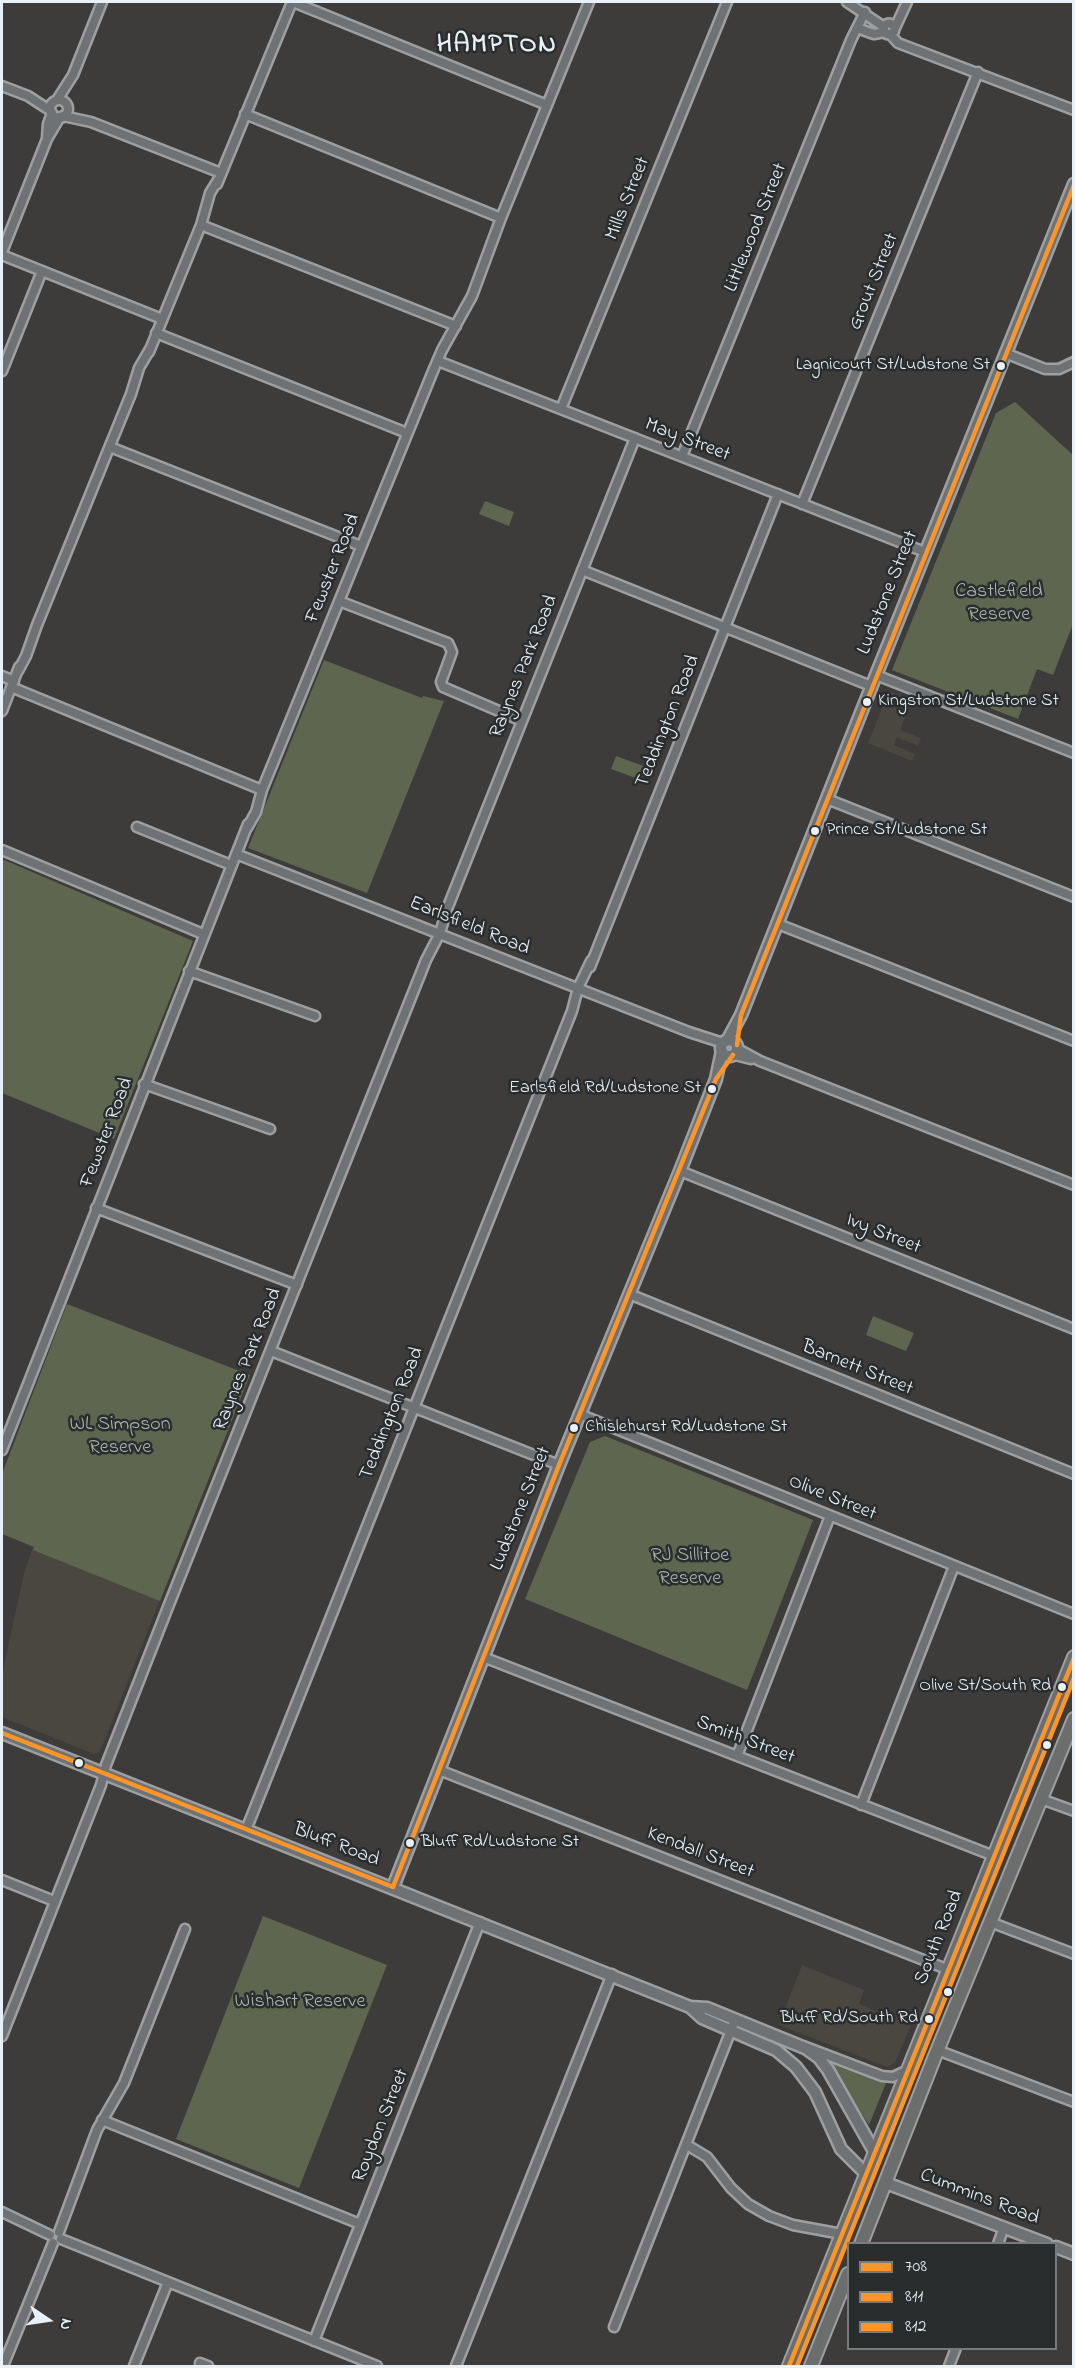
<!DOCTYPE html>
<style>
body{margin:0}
#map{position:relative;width:1075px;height:2368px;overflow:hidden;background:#3d3c3a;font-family:"Indie Flower",sans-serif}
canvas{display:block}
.frame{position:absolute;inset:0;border:3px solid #e8f1f8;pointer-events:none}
.legend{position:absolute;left:847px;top:2242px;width:210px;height:108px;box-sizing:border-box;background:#2a2d2e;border:2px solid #767b7f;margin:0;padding:8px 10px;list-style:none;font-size:18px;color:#e8f1f8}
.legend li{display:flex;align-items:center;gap:12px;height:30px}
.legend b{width:30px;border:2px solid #767b7f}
.north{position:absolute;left:18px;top:2290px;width:60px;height:60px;-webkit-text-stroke:4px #2a2d2e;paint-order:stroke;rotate:103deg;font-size:16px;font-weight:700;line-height:24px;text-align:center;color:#e8f1f8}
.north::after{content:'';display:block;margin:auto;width:21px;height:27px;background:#e8f1f8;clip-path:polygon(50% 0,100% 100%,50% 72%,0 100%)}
</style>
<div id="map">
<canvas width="1075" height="2368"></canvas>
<div class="frame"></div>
<ul class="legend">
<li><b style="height:8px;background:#ff9526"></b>708</li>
<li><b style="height:8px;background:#ff9526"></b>811</li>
<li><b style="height:8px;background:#ff9526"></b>812</li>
</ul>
<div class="north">N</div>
</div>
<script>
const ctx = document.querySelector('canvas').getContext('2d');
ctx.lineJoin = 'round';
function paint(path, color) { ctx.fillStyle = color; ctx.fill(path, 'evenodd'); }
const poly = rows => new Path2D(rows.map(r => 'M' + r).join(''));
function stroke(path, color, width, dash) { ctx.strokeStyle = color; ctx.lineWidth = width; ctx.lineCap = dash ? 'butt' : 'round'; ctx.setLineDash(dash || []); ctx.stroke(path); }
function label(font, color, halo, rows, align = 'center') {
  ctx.font = font + ' "Indie Flower",sans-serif'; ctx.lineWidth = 5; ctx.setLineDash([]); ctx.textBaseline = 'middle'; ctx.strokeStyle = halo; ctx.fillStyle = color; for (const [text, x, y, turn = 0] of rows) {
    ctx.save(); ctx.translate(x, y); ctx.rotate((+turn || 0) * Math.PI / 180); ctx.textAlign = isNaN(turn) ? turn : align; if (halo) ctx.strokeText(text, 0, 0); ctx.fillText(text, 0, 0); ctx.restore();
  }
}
paint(poly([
 [889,691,912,700,900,730,921,738,918,746,897,737,894,745,915,754,912,761,868,743],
 [33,1548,160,1600,100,1752,94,1754,2,1717,2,1675,24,1573],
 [802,1965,864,1990,859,2004,911,2025,895,2063,887,2067,779,2025]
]), '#4a4640');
paint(poly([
 [1015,402,1074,456,1073,624,1053,675,1037,669,1018,719,892,670,996,413],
 [485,501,514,512,509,526,479,514],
 [324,660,422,698,423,696,444,701,367,893,248,848],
 [616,756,646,767,641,780,611,769],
 [2,859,193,941,114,1139,2,1093],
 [67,1304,250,1375,160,1601,33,1550,34,1547,2,1534,2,1474],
 [873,1316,914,1333,906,1351,866,1335],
 [605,1436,813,1520,747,1690,525,1599,590,1442],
 [263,1916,387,1965,299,2188,176,2139],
 [826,2059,837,2061,843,2066,886,2083,869,2125]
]), '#5f6650');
const minor = poly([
 [293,2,547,105],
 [847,2,884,27],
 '883.5 29a5.5 5.5 0 1 1 11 0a5.5 5.5 0 1 1-11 0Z',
 [857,28,874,34,885,32],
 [895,28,907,2],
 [890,34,898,43,1074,110],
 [2,86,28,96,51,111],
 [57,100,73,75,102,2],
 '50 109a9 9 0 1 1 18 0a9 9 0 1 1-18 0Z',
 [245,114,501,218],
 [63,116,91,122,221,173],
 [47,138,48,124,52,113],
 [217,184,292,2],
 [201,225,456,326],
 [2,252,47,139,60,117],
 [2,255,162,319],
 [156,333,407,433],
 [149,352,201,225,210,193,218,180],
 [1005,353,1045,369,1059,369,1074,362],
 [438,361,925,552],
 [2,371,42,271],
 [561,409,727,2],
 [110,447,361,546],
 [682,456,851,40,865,12],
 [802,504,978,72],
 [582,570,871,686],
 [339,601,448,643,452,652,441,682,443,687,522,721],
 [18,671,26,656,37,625,131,394,139,368,150,349],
 [876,675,1074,753],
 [2,676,14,681],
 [11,687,262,790],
 [2,711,19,667],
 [827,799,1074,897],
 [137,827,231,865],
 [247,828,256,812,262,790,433,371,442,350,472,296,501,218,589,2],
 [2,850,203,934],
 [236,854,689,1032,723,1043],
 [778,924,1074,1041],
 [590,967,778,494],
 [189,971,315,1016],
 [738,1049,760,1061,1074,1185],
 [735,1055,751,1059],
 [144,1084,270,1129],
 [680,1171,1074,1329],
 [96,1208,297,1285],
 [629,1294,1074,1474],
 [271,1351,559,1465],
 [579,1414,1074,1614],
 [2,1450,248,824],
 [483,1657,994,1856],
 [737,1756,830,1516],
 [439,1770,949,1970],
 [1041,1799,1074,1811],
 [861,1805,954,1566],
 [246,1830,572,1011,578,988,591,961],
 [2,1880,54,1901],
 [990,1922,1074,1954],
 [2,2036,101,1785,106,1765,170,1602,426,960,440,933,447,909,635,438],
 [806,2047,882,2076,893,2077,908,2070],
 [937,2050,1074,2102],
 [102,2120,360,2224],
 [687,2145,707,2157,731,2188,748,2204,769,2216,793,2225,842,2234],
 [2,2212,50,2235],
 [59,2232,97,2130,124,2083,185,1929],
 [61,2239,377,2366],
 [998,2244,1004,2227],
 [614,2327,735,2020],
 [314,2341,480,1922],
 [200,2363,208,2366],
 [3,2366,53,2243],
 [134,2366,168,2282],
 [456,2366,612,1974],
 [949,2366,956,2348]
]);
const tertiary = poly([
 '721 1048a8 8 0 1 1 16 0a8 8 0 1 1-16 0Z',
 [727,1041,741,1015,876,675,1074,184],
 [393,1887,559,1465,680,1171,716,1079,722,1051]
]);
const secondary = poly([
 [2,1733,690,2007,707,2008,805,2048,819,2058,828,2070,875,2153],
 [690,2007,702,2018,776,2050,796,2067,815,2092,841,2149,866,2174],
 [886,2183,1047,2244],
 [1056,2247,1074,2254]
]);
const primary = poly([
 [861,2244,935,2056,1074,1719],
 [789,2366,1074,1657],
 [811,2366,848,2274]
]);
stroke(minor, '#9e9fa0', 13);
stroke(tertiary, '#9e9fa0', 15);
stroke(secondary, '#9e9fa0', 15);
stroke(primary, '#9e9fa0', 16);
stroke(minor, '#6f7275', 8);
stroke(tertiary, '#6f7275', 10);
stroke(secondary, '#6f7275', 10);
stroke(primary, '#6c6e6d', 12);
stroke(poly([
 [737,1045,741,1015,1074,185],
 [2,1733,393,1887],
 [393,1887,559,1465,716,1079,733,1055]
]), '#ff9526', 4.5);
stroke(poly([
 [789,2366,1074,1658]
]), '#ff9526', 4.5);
stroke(poly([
 [797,2366,1074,1678]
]), '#ff9526', 4.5);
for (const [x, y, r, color] of [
 [1001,366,5,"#e8f1f8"],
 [867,702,5,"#e8f1f8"],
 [815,831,5,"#e8f1f8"],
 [712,1089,5,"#e8f1f8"],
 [574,1428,5,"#e8f1f8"],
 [1062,1687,5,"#e8f1f8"],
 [1047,1745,5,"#e8f1f8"],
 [79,1763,5,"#e8f1f8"],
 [410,1843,5,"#e8f1f8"],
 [948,1992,5,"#e8f1f8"],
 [929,2019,5,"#e8f1f8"]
]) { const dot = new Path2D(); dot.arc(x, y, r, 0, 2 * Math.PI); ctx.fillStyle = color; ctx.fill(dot); stroke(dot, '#2a2d2e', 2); }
label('18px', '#e8f1f8', '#2a2d2e', [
 ["Lagnicourt St/Ludstone St",990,366],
 ["Kingston St/Ludstone St",878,702,"left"],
 ["Prince St/Ludstone St",826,831,"left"],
 ["Earlsfield Rd/Ludstone St",701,1089],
 ["Chislehurst Rd/Ludstone St",585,1428,"left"],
 ["Olive St/South Rd",1051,1687],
 ["Bluff Rd/Ludstone St",421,1843,"left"],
 ["Bluff Rd/South Rd",918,2019]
], 'right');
label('20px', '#e8f1f8', '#2a2d2e', [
 ["Mills Street",629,199,-68],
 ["Littlewood Street",757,228,-68],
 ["Grout Street",875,282,-68],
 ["May Street",687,441,21],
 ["Fewster Road",334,569,-68],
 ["Ludstone Street",889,593,-68],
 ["Raynes Park Road",525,667,-68],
 ["Teddington Road",669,722,-68],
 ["Earlsfield Road",469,927,22],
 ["Fewster Road",108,1133,-69],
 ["Ivy Street",883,1235,22],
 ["Raynes Park Road",249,1360,-68],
 ["Barnett Street",857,1369,22],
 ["Teddington Road",393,1414,-68],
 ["Olive Street",832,1499,22],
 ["Ludstone Street",522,1509,-68],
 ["Smith Street",745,1741,21],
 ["Bluff Road",336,1846,21],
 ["Kendall Street",700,1854,21],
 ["South Road",940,1938,-68],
 ["Roydon Street",382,2126,-68],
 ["Cummins Road",979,2198,21]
]);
label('20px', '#adb6ae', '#2a2d2e', [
 ["Castlefield",999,593],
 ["Reserve",999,616],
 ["WL Simpson",120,1426],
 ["Reserve",120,1449],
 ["RJ Sillitoe",690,1557],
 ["Reserve",690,1580],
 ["Wishart Reserve",300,2003]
]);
ctx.letterSpacing = '1.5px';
label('bold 26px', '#e8f1f8', '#2a2d2e', [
 ["HAMPTON",497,47]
]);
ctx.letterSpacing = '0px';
</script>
